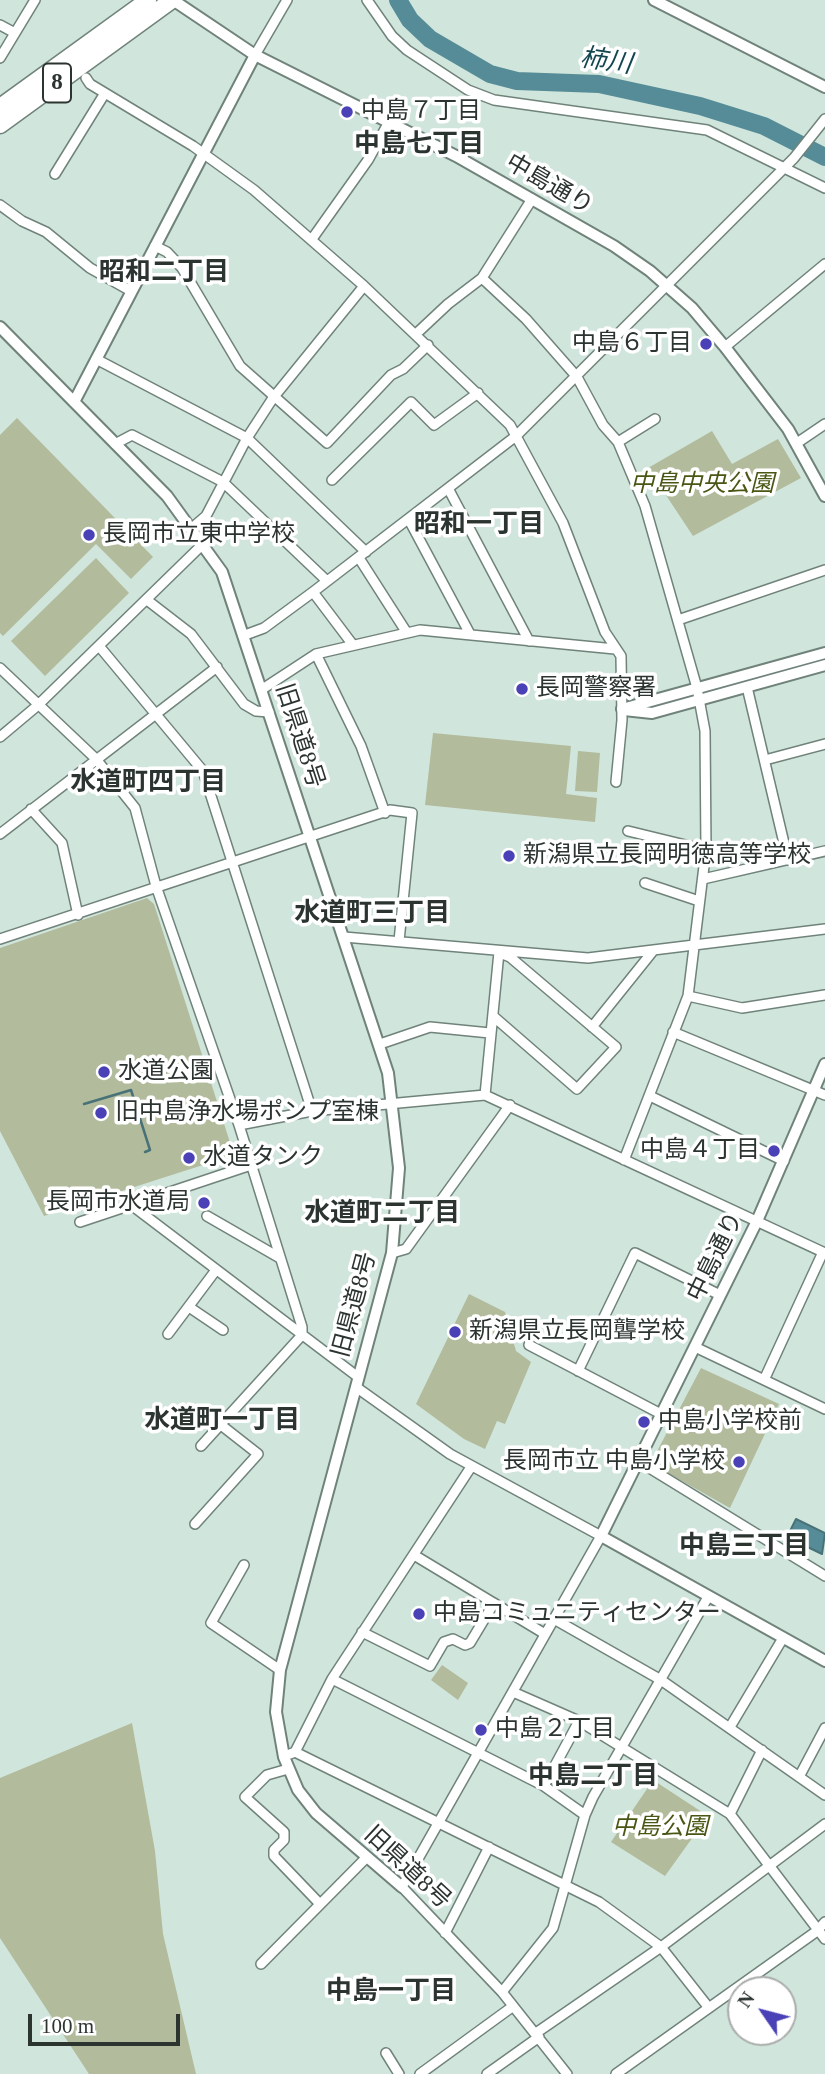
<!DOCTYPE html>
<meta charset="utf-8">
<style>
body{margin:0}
#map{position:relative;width:825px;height:2074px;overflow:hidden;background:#d0e5db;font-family:"Times New Roman",serif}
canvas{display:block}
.north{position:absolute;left:727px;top:1976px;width:70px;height:70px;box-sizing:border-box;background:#fff;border:2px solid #abaeac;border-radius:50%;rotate:305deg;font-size:19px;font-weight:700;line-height:28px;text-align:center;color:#2c3430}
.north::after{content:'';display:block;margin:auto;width:24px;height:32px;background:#4a41b7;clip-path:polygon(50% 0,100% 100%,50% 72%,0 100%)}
.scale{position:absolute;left:28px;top:2014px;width:152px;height:32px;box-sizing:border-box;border:4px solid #2c3430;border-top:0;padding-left:9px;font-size:21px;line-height:24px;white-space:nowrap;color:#2c3430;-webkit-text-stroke:5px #fff;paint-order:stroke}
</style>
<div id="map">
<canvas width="825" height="2074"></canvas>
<div class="north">N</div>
<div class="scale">100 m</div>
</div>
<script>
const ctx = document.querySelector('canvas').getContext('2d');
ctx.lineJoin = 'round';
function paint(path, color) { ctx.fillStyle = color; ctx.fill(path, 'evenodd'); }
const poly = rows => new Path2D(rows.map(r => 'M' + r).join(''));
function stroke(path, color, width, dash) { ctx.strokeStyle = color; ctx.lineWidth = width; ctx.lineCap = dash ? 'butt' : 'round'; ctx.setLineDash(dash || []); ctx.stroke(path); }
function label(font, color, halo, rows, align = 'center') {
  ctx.font = font + ' "Times New Roman","Noto Sans JP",serif'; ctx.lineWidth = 7; ctx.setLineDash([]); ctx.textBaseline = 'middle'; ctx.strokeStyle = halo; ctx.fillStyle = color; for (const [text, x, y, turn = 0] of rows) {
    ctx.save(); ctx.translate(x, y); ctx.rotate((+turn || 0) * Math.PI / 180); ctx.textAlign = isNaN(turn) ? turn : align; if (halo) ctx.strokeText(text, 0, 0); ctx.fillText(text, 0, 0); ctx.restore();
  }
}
paint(poly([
 [17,418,153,557,131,579,96,544,3,636,0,633,0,435],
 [712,431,732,464,778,439,801,478,693,536,648,468],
 [96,558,129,593,45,676,11,641],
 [433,733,571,746,566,794,597,798,595,822,425,805],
 [578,751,600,753,597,792,575,791],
 [147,898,154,904,234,1155,44,1216,0,1131,0,948],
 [469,1294,505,1312,516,1351,531,1362,505,1424,497,1421,485,1449,464,1439,416,1404],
 [701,1368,779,1404,730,1508,657,1467,654,1457],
 [442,1665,468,1683,458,1700,431,1680],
 [132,1723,155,1851,163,1934,196,2074,89,2074,0,1938,0,1778],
 [653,1780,708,1816,665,1876,611,1842]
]), '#b2bb9c');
const water = poly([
 [796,1519,825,1533,822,1554,787,1537,796,1519]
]);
paint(water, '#558c97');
stroke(water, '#497278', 2);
stroke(poly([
 [84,1104,131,1090,150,1150,145,1152]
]), '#497278', 2.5);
stroke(poly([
 [398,0,410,20,430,39,490,74,517,81,599,84,700,106,764,126,825,157]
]), '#558c97', 18);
const minor = poly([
 [367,0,392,36,407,50,468,90,494,100,707,130,825,188],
 [0,25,15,33],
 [255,55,287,0],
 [0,58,35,0],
 [86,78,90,84,193,146,254,190,364,286,510,425,563,523,605,632,621,656,622,720,616,782],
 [55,174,105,93],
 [0,205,22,221,46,232,90,268,131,291],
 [312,239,368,160,389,122],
 [155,246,167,252,182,268,240,366,327,443,391,375,403,369,428,345],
 [482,278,526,319,577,377,603,425,618,442,645,506,697,688,705,731,706,850,688,996,624,1160],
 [416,334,448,304,482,278,532,199],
 [725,347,825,264],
 [96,359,247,438,366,552],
 [618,442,655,419],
 [797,443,825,424],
 [115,444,132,435,223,482,327,581],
 [332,480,411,402,434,425,478,393],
 [449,490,529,641],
 [409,520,470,634],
 [192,528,206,516,247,438,273,398,364,286],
 [359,558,407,633],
 [313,592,353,645],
 [147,600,191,634,244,704,256,711,269,712],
 [678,620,825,570],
 [245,635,264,628,313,592,516,436,794,158,825,119],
 [99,646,203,771,312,1111],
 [316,654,361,746,385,813],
 [0,668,96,759,135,808,156,886,239,1125,302,1327,302,1335,201,1446],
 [747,687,788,860],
 [261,690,316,654,420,630,615,649],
 [0,737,37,706,203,544],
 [765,760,825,744],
 [31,809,62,843,78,915],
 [628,831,706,850],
 [0,834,217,667],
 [703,879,825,851],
 [645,883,699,901],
 [344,937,588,958,825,929],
 [0,939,390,810,412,813,399,941],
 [688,996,742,1008,825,995],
 [493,1016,577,1089,616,1047,510,957,500,953],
 [592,1027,653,951],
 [673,1032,825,1095],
 [380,1044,430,1027,490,1033],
 [485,1095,499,952],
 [650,1096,784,1161],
 [239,1125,312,1111,485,1095,825,1253],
 [130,1204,358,1377],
 [207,1216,280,1258],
 [80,1222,251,1165],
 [392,1253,406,1249,510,1105],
 [189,1307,223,1330],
 [168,1334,216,1270],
 [529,1345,661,1414],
 [695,1347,825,1409],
 [578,1371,635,1253,720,1295],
 [764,1380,823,1252],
 [356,1387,450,1454,601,1536,402,1887,502,1992,567,2074],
 [638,1461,825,1576],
 [195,1524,258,1454,221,1425],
 [414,1555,545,1634],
 [244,1565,211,1623,280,1670],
 [554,1619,661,1680,825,1795],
 [362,1632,430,1666,444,1642,453,1639,465,1645,470,1643,494,1603],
 [332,1679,544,1786,585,1815],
 [513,1692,579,1721,730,1814,825,1939],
 [730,1727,783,1638],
 [295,1752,599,1902,661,1947,709,2008],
 [290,1754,295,1752,332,1679,471,1467],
 [288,1769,267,1775,245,1797,284,1832,284,1840,274,1850,274,1856,320,1904],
 [799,1777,825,1728],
 [544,1786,579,1721],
 [730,1814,762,1750],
 [445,1933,489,1847],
 [261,1964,367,1857],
 [502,1992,553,1928,585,1815,593,1797,708,1597],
 [536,2033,661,1947,825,1824],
 [386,2053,399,2074],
 [420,2074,512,2007],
 [487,2074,539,2037],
 [616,2074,817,1931,825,1922]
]);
const tertiary = poly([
 [173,0,255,55,456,156,614,246,650,271,692,308,725,347,788,429,825,496],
 [654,0,825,87],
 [0,327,167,496,222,572,388,1073,399,1168,392,1253,280,1670,276,1712,284,1757,298,1790,316,1813,402,1887],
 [74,402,255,55],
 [622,709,825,653],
 [624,710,652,713,825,665],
 [825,1064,757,1221,601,1536,825,1661]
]);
const trunk = poly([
 [0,107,148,0],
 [0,125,172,0]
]);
stroke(minor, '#70837a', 12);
stroke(tertiary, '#70837a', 14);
stroke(trunk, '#70837a', 19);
stroke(minor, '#fff', 9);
stroke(tertiary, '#fff', 10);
stroke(trunk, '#fff', 16);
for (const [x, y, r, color] of [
 [347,112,7,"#4a41b7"],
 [706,344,7,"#4a41b7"],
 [89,535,7,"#4a41b7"],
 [522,689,7,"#4a41b7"],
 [509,856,7,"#4a41b7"],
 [104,1072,7,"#4a41b7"],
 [101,1113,7,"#4a41b7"],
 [774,1151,7,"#4a41b7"],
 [189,1158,7,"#4a41b7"],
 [204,1203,7,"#4a41b7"],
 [455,1332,7,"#4a41b7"],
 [644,1422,7,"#4a41b7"],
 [739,1462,7,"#4a41b7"],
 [419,1614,7,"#4a41b7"],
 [481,1730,7,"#4a41b7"]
]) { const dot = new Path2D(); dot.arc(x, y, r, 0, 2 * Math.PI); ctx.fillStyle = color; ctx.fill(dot); stroke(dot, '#fff', 2.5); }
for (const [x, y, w] of [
 [57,83,28]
]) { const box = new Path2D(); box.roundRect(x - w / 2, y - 19.5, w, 39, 5); ctx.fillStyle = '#fff'; ctx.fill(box); stroke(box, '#2c3430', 2); }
label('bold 23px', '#2c3430', null, [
 ["8",57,83]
]);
label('24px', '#2c3430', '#fff', [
 ["中島７丁目",361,112],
 ["中島６丁目",692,344,"right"],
 ["長岡市立東中学校",103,535],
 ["長岡警察署",536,689],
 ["新潟県立長岡明徳高等学校",523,856],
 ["水道公園",118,1072],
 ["旧中島浄水場ポンプ室棟",115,1113],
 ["中島４丁目",760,1151,"right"],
 ["水道タンク",203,1158],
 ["長岡市水道局",190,1203,"right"],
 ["新潟県立長岡聾学校",469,1332],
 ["中島小学校前",658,1422],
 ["長岡市立 中島小学校",725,1462,"right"],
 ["中島コミュニティセンター",433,1614],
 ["中島２丁目",495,1730]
], 'left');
label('24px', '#2c3430', '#fff', [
 ["中島通り",549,185,30],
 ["旧県道8号",299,736,72],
 ["中島通り",716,1257,-64],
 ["旧県道8号",355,1305,-75],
 ["旧県道8号",407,1868,43]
]);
label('italic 24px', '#495715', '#fff', [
 ["中島中央公園",702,485],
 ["中島公園",660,1828]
]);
label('italic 26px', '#14464f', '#fff', [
 ["柿川",606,62,8]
]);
label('bold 26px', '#2c3430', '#fff', [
 ["中島七丁目",419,145],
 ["昭和二丁目",164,273],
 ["昭和一丁目",479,525],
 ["水道町四丁目",148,783],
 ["水道町三丁目",372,914],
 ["水道町二丁目",382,1214],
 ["水道町一丁目",222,1421],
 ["中島三丁目",744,1547],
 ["中島二丁目",593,1777],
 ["中島一丁目",391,1992]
]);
</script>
